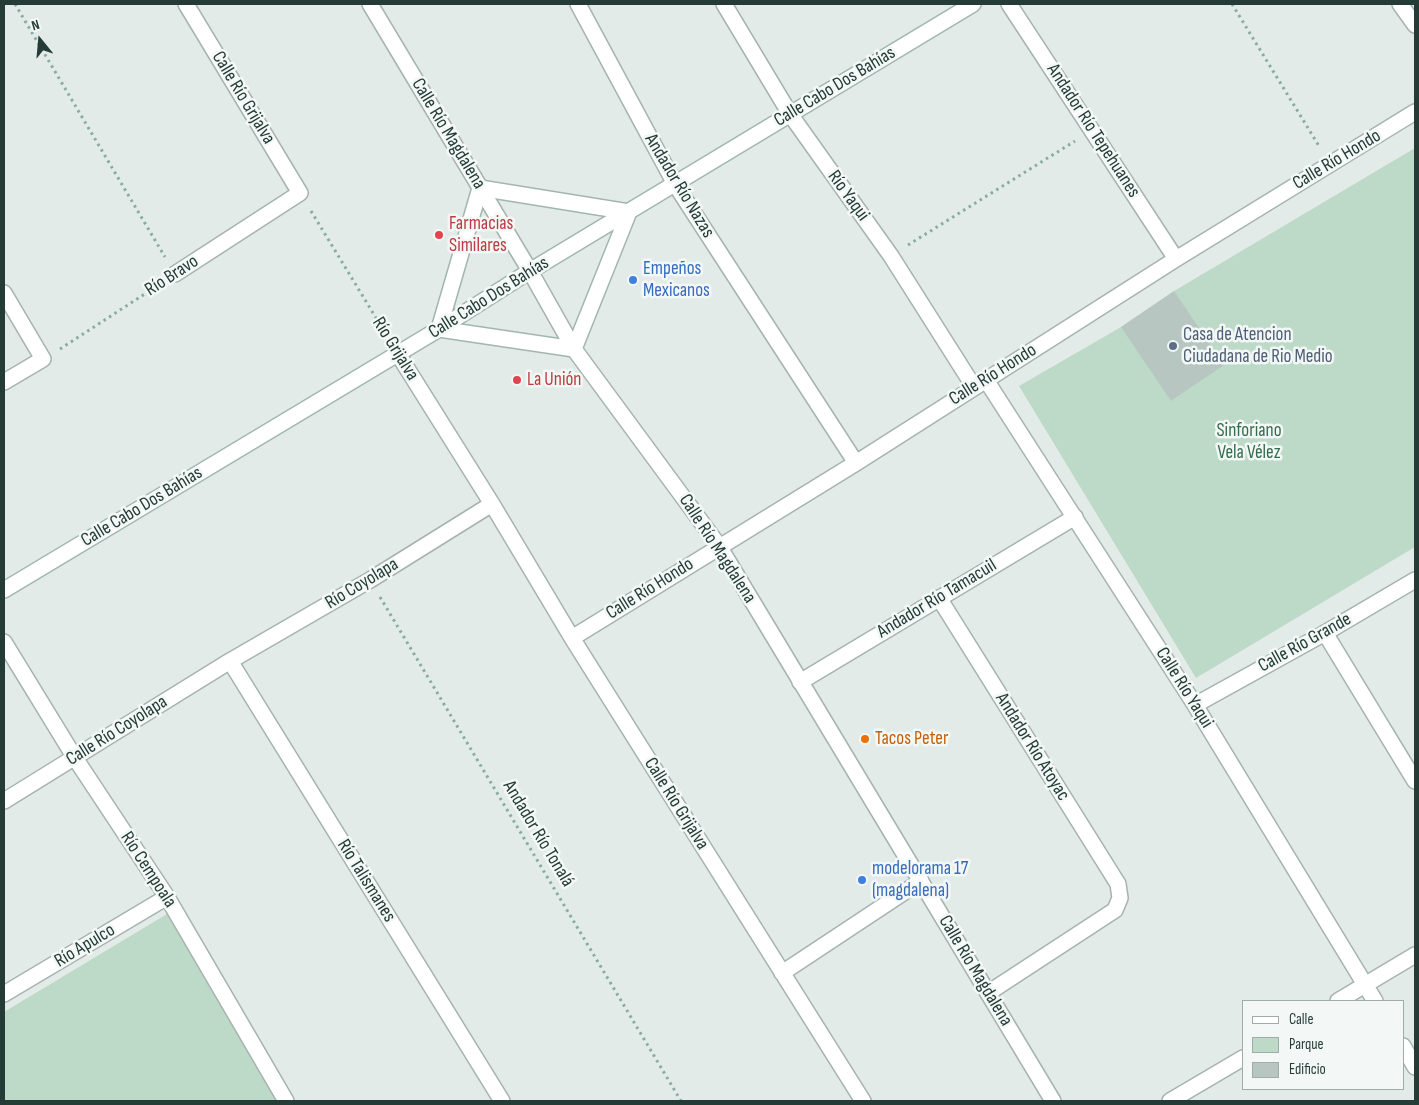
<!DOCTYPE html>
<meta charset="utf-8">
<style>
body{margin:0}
#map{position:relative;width:1419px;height:1105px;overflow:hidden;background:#e3ebe8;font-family:"Sofia Sans Condensed",sans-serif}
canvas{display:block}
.frame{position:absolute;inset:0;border:5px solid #243b36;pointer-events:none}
.legend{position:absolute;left:1242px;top:1000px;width:162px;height:90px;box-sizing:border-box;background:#f3f8f6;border:1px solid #a0aca9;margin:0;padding:6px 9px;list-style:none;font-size:15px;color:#243b36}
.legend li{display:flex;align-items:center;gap:10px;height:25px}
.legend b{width:25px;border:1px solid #a0aca9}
.north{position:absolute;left:15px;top:15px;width:50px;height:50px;-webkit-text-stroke:4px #f3f8f6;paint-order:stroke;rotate:343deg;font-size:14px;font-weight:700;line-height:20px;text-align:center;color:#243b36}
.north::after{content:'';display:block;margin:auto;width:18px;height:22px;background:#243b36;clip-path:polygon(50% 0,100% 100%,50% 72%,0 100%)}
</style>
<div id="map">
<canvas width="1419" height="1105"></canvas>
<div class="frame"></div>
<ul class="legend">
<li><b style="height:6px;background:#fff"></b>Calle</li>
<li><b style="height:14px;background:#bddac8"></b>Parque</li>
<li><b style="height:14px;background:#b8c6c1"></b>Edificio</li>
</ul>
<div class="north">N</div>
</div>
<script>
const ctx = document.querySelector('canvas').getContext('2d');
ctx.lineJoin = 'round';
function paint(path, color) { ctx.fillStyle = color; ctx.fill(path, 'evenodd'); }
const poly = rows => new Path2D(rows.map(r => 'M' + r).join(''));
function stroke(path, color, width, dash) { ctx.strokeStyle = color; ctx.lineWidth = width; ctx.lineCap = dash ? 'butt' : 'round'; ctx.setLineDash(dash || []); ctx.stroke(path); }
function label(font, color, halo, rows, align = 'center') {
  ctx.font = font + ' "Sofia Sans Condensed",sans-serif'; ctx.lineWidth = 5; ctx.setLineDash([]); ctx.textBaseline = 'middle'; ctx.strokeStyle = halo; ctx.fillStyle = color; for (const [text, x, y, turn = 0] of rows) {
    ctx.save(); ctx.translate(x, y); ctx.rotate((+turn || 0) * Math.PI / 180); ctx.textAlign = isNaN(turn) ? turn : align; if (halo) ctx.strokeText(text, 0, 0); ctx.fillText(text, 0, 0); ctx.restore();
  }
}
paint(poly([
 [1415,148,1415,547,1196,678,1019,386,1121,327,1174,291],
 [167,914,279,1101,4,1101,4,1012]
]), '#bddac8');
paint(poly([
 [1174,291,1224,365,1171,401,1121,327]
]), '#b8c6c1');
const pedestrian = poly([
 [939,598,1118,884,1120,898,1115,910,988,993],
 [1325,633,1415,781],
 [800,682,1075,517]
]);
const minor = poly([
 [578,4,675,184,856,463],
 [724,4,790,114,891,256,974,387],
 [1009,4,1176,259],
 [1400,4,1415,25],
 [530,271,574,349,719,546,1053,1101],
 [175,274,300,193,186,4],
 [4,293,43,359,4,382],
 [398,354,492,504,572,638,863,1101],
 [986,380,1195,705,1375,1001],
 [572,638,856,463,1176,259,1415,112],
 [4,642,75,758,167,897,286,1101],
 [230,661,502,1101],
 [1195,705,1325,633,1415,580],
 [4,801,230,661,370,580,492,504],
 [782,973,921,881],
 [4,994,167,897],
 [1338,1001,1415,955],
 [1403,1046,1415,1067],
 [1170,1101,1243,1058]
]);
const tertiary = poly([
 [370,4,530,271]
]);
const secondary = poly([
 [480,188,629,212,574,349,439,329,480,188],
 [4,590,439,329,530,271,973,4]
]);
stroke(pedestrian, '#a6b3af', 18);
stroke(minor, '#a6b3af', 18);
stroke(tertiary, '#a6b3af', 18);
stroke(secondary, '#a2b6b0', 18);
stroke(poly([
 [15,4,165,257],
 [1232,4,1319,146],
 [311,211,387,336],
 [908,245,1075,141],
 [60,349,157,286],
 [380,597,681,1101]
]), '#86aca3', 3, [2.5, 4]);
stroke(pedestrian, '#fff', 15);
stroke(minor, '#fff', 15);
stroke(tertiary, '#fff', 15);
stroke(secondary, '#fff', 15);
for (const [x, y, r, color] of [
 [439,235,5,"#e0444e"],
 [633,280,5,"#3f7fe0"],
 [1173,346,5,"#5c6f8a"],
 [517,380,5,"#e0444e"],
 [865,739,5,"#e8710a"],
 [862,880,5,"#3f7fe0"]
]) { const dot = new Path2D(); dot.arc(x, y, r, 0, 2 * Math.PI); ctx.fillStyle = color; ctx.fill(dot); stroke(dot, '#f3f8f6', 2); }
label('19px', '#243b36', '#f3f8f6', [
 ["Calle Cabo Dos Bahías",835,87,-31],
 ["Calle Río Grijalva",243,98,59],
 ["Andador Río Tepehuanes",1093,131,57],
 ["Calle Río Magdalena",448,134,59],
 ["Calle Río Hondo",1337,160,-31],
 ["Andador Río Nazas",679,186,59],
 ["Río Yaqui",848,196,54],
 ["Río Bravo",172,276,-33],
 ["Calle Cabo Dos Bahías",489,298,-32],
 ["Río Grijalva",395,349,58],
 ["Calle Río Hondo",993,375,-32],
 ["Calle Cabo Dos Bahías",142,507,-31],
 ["Calle Río Magdalena",717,549,57],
 ["Río Coyolapa",362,584,-31],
 ["Calle Río Hondo",650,589,-32],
 ["Andador Río Tamacuil",937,599,-31],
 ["Calle Río Grande",1305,643,-29],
 ["Calle Río Yaqui",1184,688,58],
 ["Calle Río Coyolapa",117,731,-32],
 ["Andador Río Atoyac",1032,747,58],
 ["Calle Río Grijalva",676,804,58],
 ["Andador Río Tonalá",538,834,59],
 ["Río Cempoala",148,870,57],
 ["Río Talismanes",366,881,58],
 ["Río Apulco",85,946,-31],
 ["Calle Río Magdalena",975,971,59]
]);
label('19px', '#be3a42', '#f3f8f6', [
 ["Farmacias",449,224],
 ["Similares",449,246],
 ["La Unión",527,380]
], 'left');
label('19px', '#366cbe', '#f3f8f6', [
 ["Empeños",643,269],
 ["Mexicanos",643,291],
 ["modelorama 17",872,869],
 ["(magdalena)",872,891]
], 'left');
label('19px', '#4e5e75', '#f3f8f6', [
 ["Casa de Atencion",1183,335],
 ["Ciudadana de Rio Medio",1183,357]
], 'left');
label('19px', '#326e4e', '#f3f8f6', [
 ["Sinforiano",1249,431],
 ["Vela Vélez",1249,453]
]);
label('19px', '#c56008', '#f3f8f6', [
 ["Tacos Peter",875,739]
], 'left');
</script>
